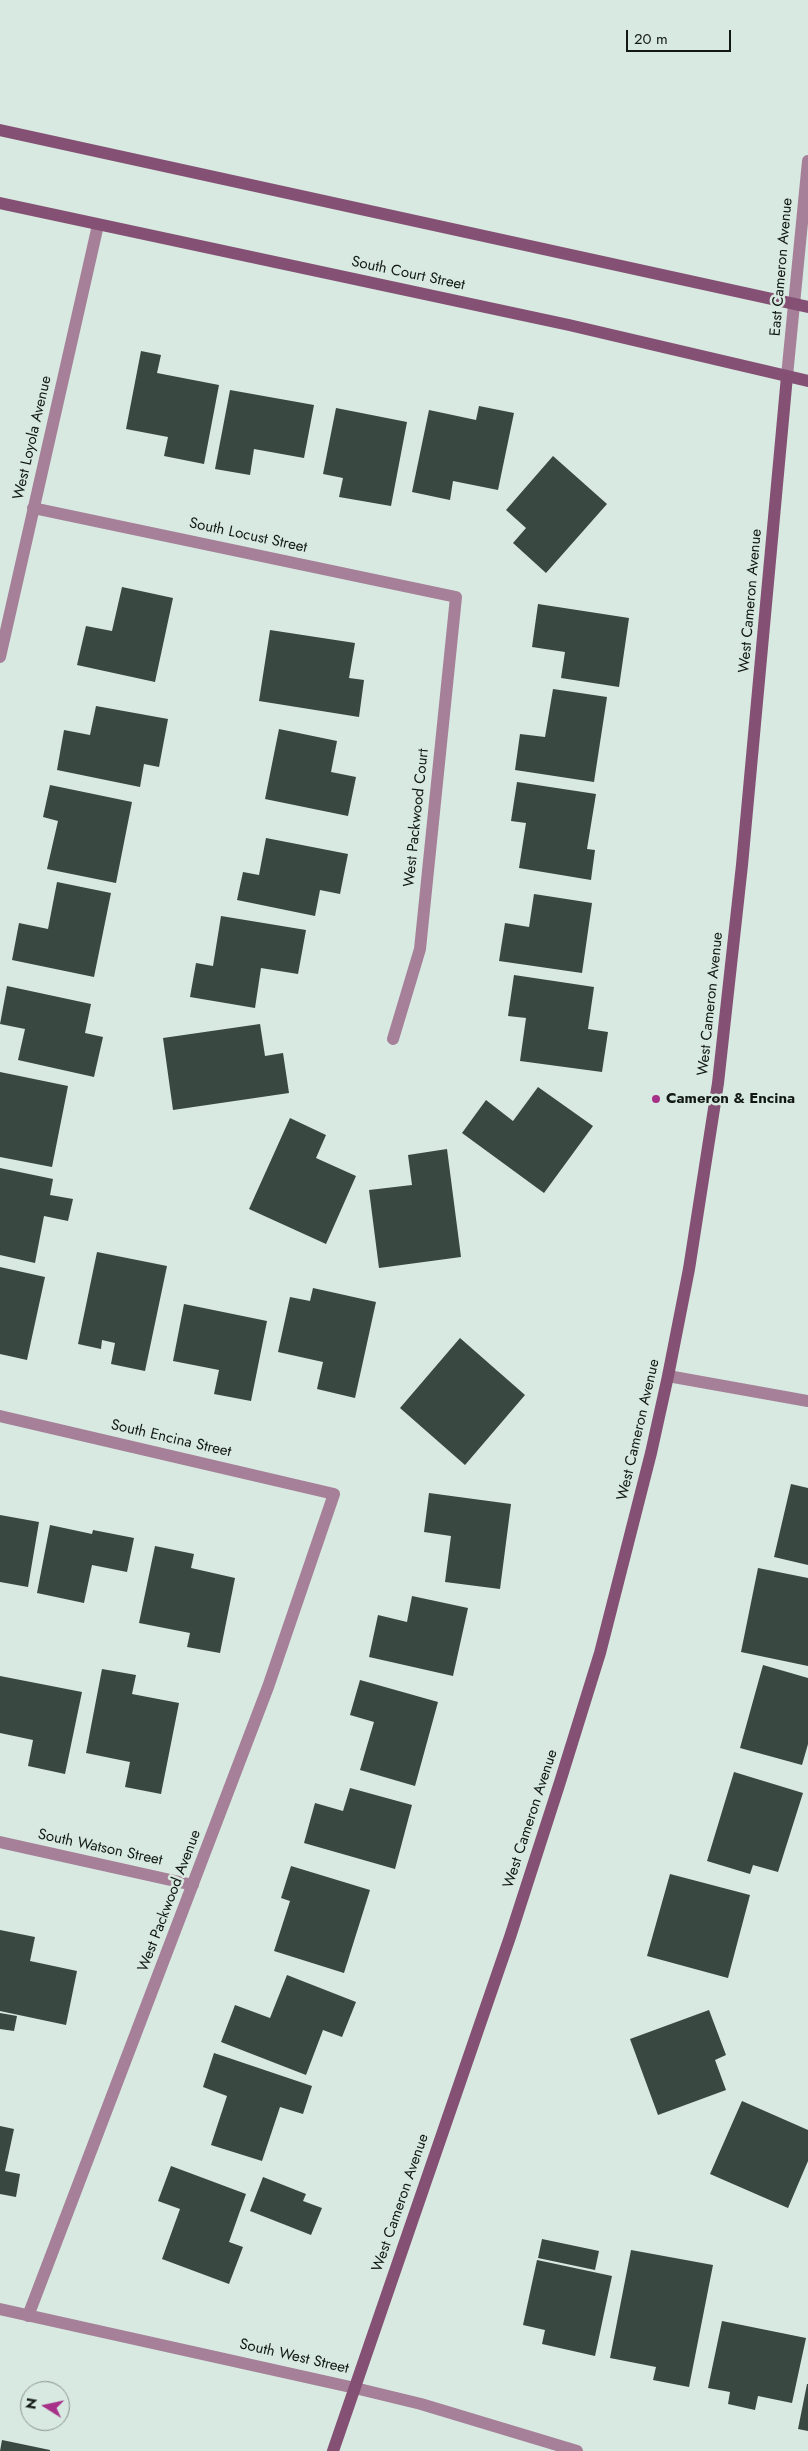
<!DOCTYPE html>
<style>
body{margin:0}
#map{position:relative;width:808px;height:2451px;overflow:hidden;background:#d7e9e0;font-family:Jost,sans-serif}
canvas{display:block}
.north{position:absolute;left:20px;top:2381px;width:50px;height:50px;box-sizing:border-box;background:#d7e9e0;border:1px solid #88958f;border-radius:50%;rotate:280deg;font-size:14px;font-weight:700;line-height:20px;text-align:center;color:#121815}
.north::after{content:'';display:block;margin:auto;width:18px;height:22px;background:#a73189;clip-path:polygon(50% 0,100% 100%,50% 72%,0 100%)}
.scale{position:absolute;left:626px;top:30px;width:105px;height:22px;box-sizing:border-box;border:2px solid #121815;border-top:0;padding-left:6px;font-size:15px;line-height:18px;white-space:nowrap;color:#121815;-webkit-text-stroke:4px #d7e9e0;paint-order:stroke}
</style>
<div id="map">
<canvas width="808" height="2451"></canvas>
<div class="north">N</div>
<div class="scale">20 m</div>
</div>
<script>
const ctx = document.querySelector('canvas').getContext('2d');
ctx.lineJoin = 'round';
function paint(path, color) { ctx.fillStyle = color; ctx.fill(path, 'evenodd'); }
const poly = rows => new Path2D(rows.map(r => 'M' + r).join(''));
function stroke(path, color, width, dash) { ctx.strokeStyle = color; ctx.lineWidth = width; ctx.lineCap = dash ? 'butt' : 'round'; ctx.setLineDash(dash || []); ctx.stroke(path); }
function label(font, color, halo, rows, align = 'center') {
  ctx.font = font + ' Jost,sans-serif'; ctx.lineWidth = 5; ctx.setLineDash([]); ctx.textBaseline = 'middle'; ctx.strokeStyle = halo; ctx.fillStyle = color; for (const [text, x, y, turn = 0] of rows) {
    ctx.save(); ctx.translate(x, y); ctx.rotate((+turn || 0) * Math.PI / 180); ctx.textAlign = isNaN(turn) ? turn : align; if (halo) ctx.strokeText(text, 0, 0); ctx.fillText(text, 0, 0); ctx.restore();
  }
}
paint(poly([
 [141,351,161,355,157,373,219,385,204,464,164,456,168,437,126,429],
 [230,390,314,405,304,458,254,449,250,475,215,469],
 [479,406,514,413,498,490,453,481,450,500,412,492,429,410,476,420],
 [336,408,407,422,391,506,339,497,343,478,323,474],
 [553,456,607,504,546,573,513,543,526,528,506,510],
 [122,587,173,598,155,682,77,665,86,626,112,631],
 [538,604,629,618,619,687,561,678,565,652,532,647],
 [270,630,355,643,349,678,364,680,359,717,259,701],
 [553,689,607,697,594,782,515,770,520,734,545,737],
 [96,706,168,719,159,767,144,764,140,787,57,770,64,730,90,735],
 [279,729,337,741,331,772,356,777,348,816,265,799],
 [517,782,596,794,587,849,595,850,591,880,519,868,526,823,511,821],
 [50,785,132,802,116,883,47,869,58,821,43,817],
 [266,838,348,854,340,894,320,890,315,916,237,900,243,872,259,875],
 [57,882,111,893,94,977,12,960,19,923,48,929],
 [534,894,592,903,582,973,499,961,505,923,529,927],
 [221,916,306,930,298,974,261,968,255,1008,190,997,196,963,213,966],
 [514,975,594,987,588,1029,608,1032,602,1072,520,1061,526,1018,508,1016],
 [7,986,91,1004,85,1033,103,1037,94,1077,18,1060,25,1029,0,1024],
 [260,1024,265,1056,283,1053,289,1093,173,1110,163,1038],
 [0,1072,68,1086,52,1167,0,1157],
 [538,1087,593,1126,544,1193,462,1133,486,1100,513,1121],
 [290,1118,326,1135,316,1158,356,1176,326,1244,249,1209],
 [447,1149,461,1257,379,1268,369,1190,412,1185,408,1155],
 [0,1168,53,1179,50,1195,73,1199,68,1221,44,1216,35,1263,0,1255],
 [97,1252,167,1266,145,1371,111,1364,115,1343,102,1340,101,1349,78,1344],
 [0,1267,45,1277,27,1360,0,1354],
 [313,1288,376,1302,355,1398,317,1389,323,1362,278,1352,290,1297,310,1301],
 [184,1304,267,1321,251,1401,214,1394,219,1370,173,1361],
 [460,1338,525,1395,465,1465,400,1408],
 [791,1484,808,1488,808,1565,774,1557],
 [429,1493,511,1504,500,1589,445,1582,451,1536,424,1532],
 [0,1515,39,1522,28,1587,0,1582],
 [50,1525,92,1534,93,1530,134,1538,127,1572,92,1565,84,1603,37,1593],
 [155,1546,194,1554,191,1568,235,1578,220,1653,187,1647,190,1633,139,1623],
 [758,1568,808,1578,808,1666,741,1652],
 [412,1596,468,1608,453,1676,369,1657,378,1615,407,1622],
 [763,1665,808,1678,808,1744,802,1765,740,1748],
 [102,1669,136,1675,132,1694,179,1703,161,1794,125,1787,130,1762,86,1753],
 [0,1676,82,1692,65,1774,28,1766,33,1740,0,1733],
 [360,1680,438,1702,415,1786,360,1770,374,1722,350,1715],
 [734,1772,803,1793,778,1872,753,1865,750,1874,707,1861],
 [350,1788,412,1805,395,1869,304,1843,315,1803,343,1811],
 [291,1866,370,1890,344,1973,274,1951,290,1901,281,1898],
 [670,1874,750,1895,728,1978,647,1956],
 [0,1930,35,1937,30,1961,77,1971,66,2025,0,2011],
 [287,1975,356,2002,342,2037,323,2030,306,2075,221,2042,235,2005,270,2018],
 [709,2010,726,2055,715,2060,726,2090,658,2115,630,2039],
 [0,2013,17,2016,14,2031,0,2029],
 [214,2053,312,2086,303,2114,280,2107,262,2161,211,2145,227,2096,203,2087],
 [742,2101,808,2130,808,2161,788,2208,710,2174],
 [0,2126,14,2129,5,2171,20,2174,16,2197,0,2194],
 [171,2166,246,2194,229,2242,243,2247,229,2284,162,2259,180,2209,158,2201],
 [263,2177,306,2194,303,2201,322,2208,311,2235,250,2211],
 [542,2239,599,2251,595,2270,538,2258],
 [631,2250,713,2265,689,2387,653,2380,656,2367,610,2358],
 [537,2260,612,2276,595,2356,542,2344,545,2330,523,2325],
 [722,2321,806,2338,792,2403,758,2396,755,2410,728,2404,730,2392,708,2388],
 [807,2384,808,2384,808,2431,798,2429],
 [2,2440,50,2450,50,2451,0,2451]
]), '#394841');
stroke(poly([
 [787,376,808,161],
 [33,508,456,597,420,949,393,1039],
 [0,657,98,225],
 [668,1376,808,1401],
 [0,1416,334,1494,268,1687,28,2316],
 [0,1842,193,1885],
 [0,2309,355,2388,421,2404,577,2451]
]), '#a58098', 12);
stroke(poly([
 [0,130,808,307],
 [0,203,569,325,808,381],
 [333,2451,510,1937,560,1782,600,1653,651,1453,668,1376,689,1269,718,1083,742,865,787,376]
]), '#845073', 12);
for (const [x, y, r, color] of [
 [656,1099,5,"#a73189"]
]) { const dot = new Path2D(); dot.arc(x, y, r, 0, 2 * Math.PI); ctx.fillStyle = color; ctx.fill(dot); stroke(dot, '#d7e9e0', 2); }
label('15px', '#121815', '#d7e9e0', [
 ["East Cameron Avenue",782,267,-85],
 ["South Court Street",408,274,12],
 ["West Loyola Avenue",33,438,-77],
 ["South Locust Street",248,536,12],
 ["West Cameron Avenue",751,601,-85],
 ["West Packwood Court",417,818,-84],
 ["West Cameron Avenue",711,1004,-84],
 ["West Cameron Avenue",639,1430,-77],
 ["South Encina Street",171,1439,13],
 ["West Cameron Avenue",531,1819,-72],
 ["South Watson Street",100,1848,12],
 ["West Packwood Avenue",170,1901,-69],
 ["West Cameron Avenue",401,2203,-71],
 ["South West Street",294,2357,13]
]);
label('bold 15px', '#121815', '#d7e9e0', [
 ["Cameron & Encina",666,1099]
], 'left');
</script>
